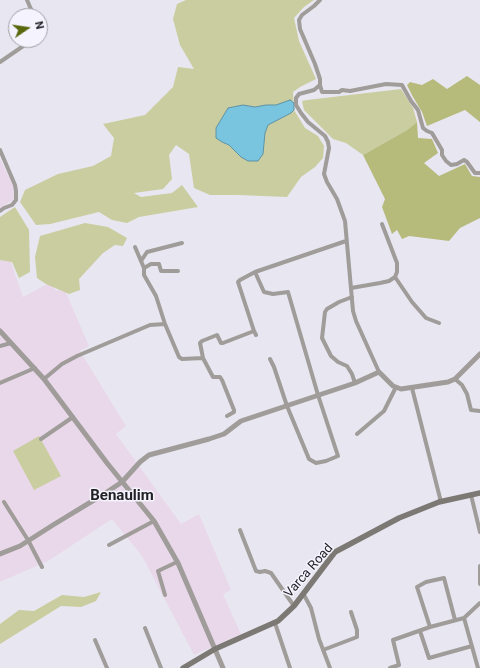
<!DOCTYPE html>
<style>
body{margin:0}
#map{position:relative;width:480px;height:668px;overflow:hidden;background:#e8e7f1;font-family:Roboto,sans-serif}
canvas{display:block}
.north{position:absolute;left:8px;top:8px;width:40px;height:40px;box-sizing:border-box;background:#f5f4fe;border:1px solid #a1a0a7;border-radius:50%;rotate:77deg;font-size:11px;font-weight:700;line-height:16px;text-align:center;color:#222125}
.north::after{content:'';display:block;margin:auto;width:14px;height:18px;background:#59670d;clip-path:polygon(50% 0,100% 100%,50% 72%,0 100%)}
</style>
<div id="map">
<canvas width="480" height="668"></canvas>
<div class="north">N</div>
</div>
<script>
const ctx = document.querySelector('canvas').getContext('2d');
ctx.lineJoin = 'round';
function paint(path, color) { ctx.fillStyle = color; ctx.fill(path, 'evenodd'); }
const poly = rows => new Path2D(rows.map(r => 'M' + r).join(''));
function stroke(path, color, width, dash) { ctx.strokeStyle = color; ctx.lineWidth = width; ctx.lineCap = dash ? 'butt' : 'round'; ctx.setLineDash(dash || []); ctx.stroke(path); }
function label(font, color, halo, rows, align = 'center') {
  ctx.font = font + ' Roboto,sans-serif'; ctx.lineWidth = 3; ctx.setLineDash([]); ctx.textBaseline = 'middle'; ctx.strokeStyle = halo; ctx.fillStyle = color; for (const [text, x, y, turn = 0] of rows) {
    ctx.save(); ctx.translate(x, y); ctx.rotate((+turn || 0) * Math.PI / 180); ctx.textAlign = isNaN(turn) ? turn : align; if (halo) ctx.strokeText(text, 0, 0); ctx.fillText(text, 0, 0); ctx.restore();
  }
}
paint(poly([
 [0,159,15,189,13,200,0,208],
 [8,254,23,297,51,282,56,291,64,288,89,346,80,351,126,426,116,434,181,524,199,514,231,590,223,594,241,634,194,655,142,556,112,519,48,561,0,582,0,258]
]), '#e9d8ea');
paint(poly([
 [186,0,314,0,304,7,294,18,299,41,316,79,300,87,293,92,294,110,305,128,318,136,324,146,323,158,315,167,301,177,287,197,238,195,210,195,194,188,189,154,176,145,169,155,172,179,163,189,134,193,141,197,172,193,182,185,198,207,139,217,127,223,112,220,99,212,50,224,36,225,20,202,25,190,58,174,93,166,111,156,114,138,103,124,145,115,173,87,178,67,194,69,180,45,173,19,177,4],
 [401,89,413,108,417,122,407,130,363,155,346,143,333,139,304,110,302,101,307,100],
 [15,207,29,230,30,272,19,278,12,262,0,260,0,217],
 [85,223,108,227,127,238,123,246,115,245,103,253,79,279,80,290,69,294,46,284,37,278,35,257,40,236],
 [39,436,61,476,34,490,13,451],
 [101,592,96,601,81,607,61,606,0,644,0,624,19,610,34,611,62,595,84,597]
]), '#cacd9f');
paint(poly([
 [467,76,480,85,480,122,465,110,427,126,422,112,413,97,407,85,410,82,422,85,433,79,447,89],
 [417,122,418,138,432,139,438,153,424,163,439,176,465,164,472,176,480,177,480,218,460,228,449,241,409,236,402,239,397,230,392,234,382,207,385,199,363,155,407,130]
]), '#b6ba7b');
const water = poly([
 [290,100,294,103,294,110,291,113,268,125,265,133,263,154,258,161,248,161,241,157,229,145,222,142,216,138,216,128,228,108,243,105,255,107,266,105,276,105,290,100]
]);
paint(water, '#79c4de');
stroke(water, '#5f93a6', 1);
stroke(poly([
 [27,0,34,16],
 [320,0,314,6,302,15,299,20,300,29,315,64,320,79,320,85,314,90,299,94,296,98,296,105,301,113,308,122,325,136,328,142,329,148,324,174,327,182,337,199,345,221,353,311,356,321,379,372],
 [0,62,32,40],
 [320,85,322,92,339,92,342,90,350,91,386,84,402,85,411,101,418,110,423,128,427,131,432,133,442,150,442,155,446,161,451,165,457,164,464,160,467,162,475,173,480,173],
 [0,150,15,185,16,191,16,200,12,205,4,208,0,211],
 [135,247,144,268,144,275,156,296,165,324],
 [141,261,147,252,182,243],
 [144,268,151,264,159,264,161,271,178,271],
 [255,272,240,280,238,282,254,331,256,335],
 [395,277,412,302,426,318,439,323],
 [351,288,380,283,389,281,395,277,397,272,397,263,382,224],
 [352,297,339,302,327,309,325,312,322,338,331,356,338,362,347,366,352,374,355,383],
 [0,346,11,343],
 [203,358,200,343,202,341,217,335,221,343,223,343,254,331],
 [270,359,274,367,287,406,309,459,316,463,326,461,338,456,318,395,288,292,273,294,264,292,255,272,346,241],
 [44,379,62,364,77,356,150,325,165,324,179,357,182,359,203,358,213,377,220,377,222,380,234,410,234,412,227,416],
 [455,379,462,385,467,394,471,410,480,411],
 [0,383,35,368],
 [412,388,441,502],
 [357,434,384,411,396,387],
 [41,439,73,417],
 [471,495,480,532],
 [4,502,28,540,42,567],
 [240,530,256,571,260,572,265,571,271,573,294,606],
 [109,545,154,521],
 [480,566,480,584],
 [303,593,311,608,319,639,330,668],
 [165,595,158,571,177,562],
 [464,618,480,603],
 [455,620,444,578,426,582,417,587,430,627,464,618,478,668],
 [275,623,290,668],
 [145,628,161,668],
 [420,631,429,658,472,646],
 [95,640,107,668],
 [323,650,357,637,357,630,351,612],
 [390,668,399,665,393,640,430,627]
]), '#9f9c99', 4);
stroke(poly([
 [0,331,44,379,107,463,154,521,178,563,223,668],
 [0,554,20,546,53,525,104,494,122,482,140,462,149,455,209,439,224,434,241,421,355,383,379,372,393,386,401,389,448,382,455,379,480,354]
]), '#9f9c99', 5);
stroke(poly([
 [183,668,215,649,278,621,294,606,335,552,399,518,439,502,480,493]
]), '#7c7873', 5.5);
label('13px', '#222125', '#f5f4fe', [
 ["Varca Road",309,571,-49]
]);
label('bold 15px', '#222125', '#f5f4fe', [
 ["Benaulim",122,496]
]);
</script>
